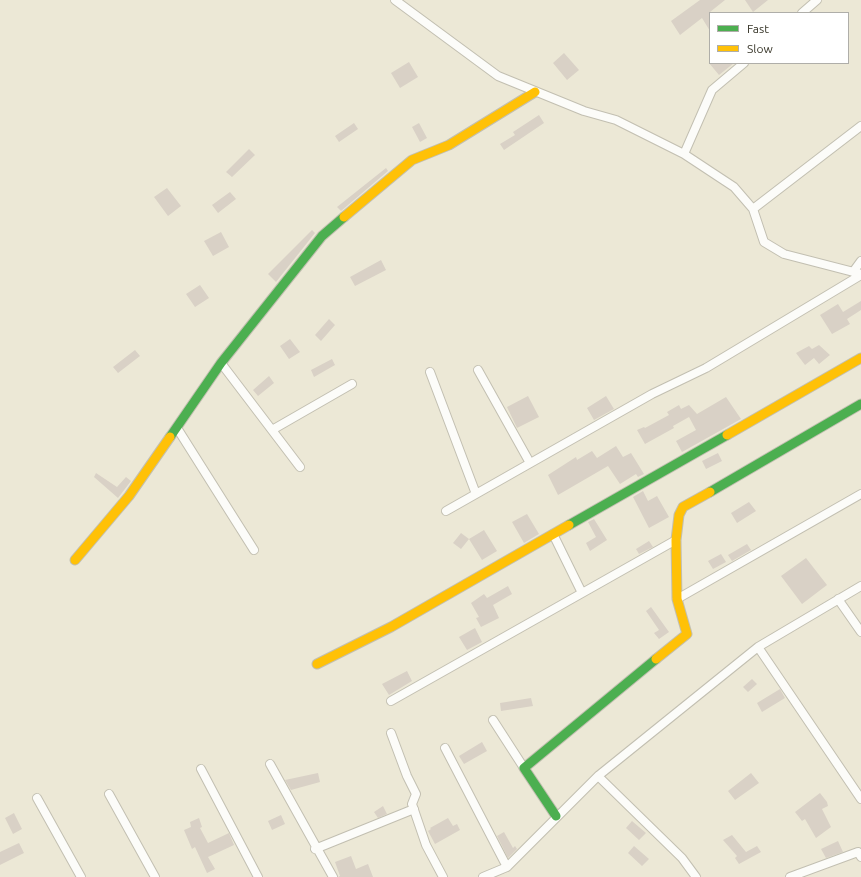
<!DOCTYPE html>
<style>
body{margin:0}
#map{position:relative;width:861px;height:877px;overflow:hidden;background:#ece8d6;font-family:Ubuntu,sans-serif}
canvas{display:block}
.legend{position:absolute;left:709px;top:12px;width:140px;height:52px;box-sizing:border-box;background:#fff;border:1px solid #afaea9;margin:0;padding:5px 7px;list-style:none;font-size:12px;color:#363427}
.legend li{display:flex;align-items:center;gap:8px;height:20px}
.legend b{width:20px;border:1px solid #afaea9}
</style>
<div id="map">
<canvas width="861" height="877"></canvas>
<ul class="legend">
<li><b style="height:5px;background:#4caf50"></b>Fast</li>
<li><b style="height:5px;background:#ffc107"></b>Slow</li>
</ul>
</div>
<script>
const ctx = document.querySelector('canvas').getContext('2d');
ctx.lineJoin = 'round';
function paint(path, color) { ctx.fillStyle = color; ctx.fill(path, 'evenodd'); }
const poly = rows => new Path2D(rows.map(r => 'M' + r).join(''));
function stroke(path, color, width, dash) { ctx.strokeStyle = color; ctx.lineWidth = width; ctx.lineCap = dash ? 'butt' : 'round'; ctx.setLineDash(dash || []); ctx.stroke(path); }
paint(poly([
 [700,0,725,0,710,12,710,31,702,18,680,35,671,21],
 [745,0,768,0,753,12],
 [564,53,579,70,567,80,553,63],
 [409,62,418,77,400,88,391,73],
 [709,63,734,63,719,75],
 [539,115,544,123,504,150,500,144,515,135,513,132],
 [354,123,358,129,339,142,335,136],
 [419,123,427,138,420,142,412,127],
 [249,149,255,155,232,177,226,172],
 [386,168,388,171,341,211,337,207],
 [167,188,181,206,168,216,154,197],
 [230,192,236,199,218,213,212,205],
 [312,230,315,233,276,282,268,274],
 [221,232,229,247,213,256,204,241],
 [381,260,386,270,355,286,350,277],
 [200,285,209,298,195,307,186,294],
 [861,301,861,310,847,319,850,324,832,334,820,315,838,304,843,312],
 [329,319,335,325,321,341,315,335],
 [290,339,300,352,289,359,280,346],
 [819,345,830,355,819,364,814,358,805,365,796,353,809,346,812,349],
 [135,350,140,356,118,373,113,367],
 [332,359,335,365,314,377,311,370],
 [269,376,274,383,258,396,253,390],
 [528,396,539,417,517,428,507,407],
 [606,396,614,409,594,420,587,408],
 [726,397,741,419,682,452,676,441,696,430,689,417,673,426,674,428,645,444,637,430,644,427,645,428,669,415,667,412,679,405,681,409,689,405,697,414],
 [616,446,623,457,631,453,644,474,638,477,636,474,620,484,608,466,558,495,548,475,576,457,577,460,592,451,597,458],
 [718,453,722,461,706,469,702,461],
 [96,473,117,487,126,477,131,481,118,498,94,477],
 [643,491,648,501,657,496,669,517,649,528,633,497],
 [749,502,756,511,737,523,731,513],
 [527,514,539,534,524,543,512,522],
 [594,519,607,540,590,551,586,543,596,537,588,522],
 [484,530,497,551,482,560,469,539],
 [461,533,469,539,461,549,453,543],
 [649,541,653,547,639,554,636,549],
 [747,544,751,550,732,561,728,555],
 [721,554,726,562,713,569,708,561],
 [806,558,827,585,802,604,781,576],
 [508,586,512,594,493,605,499,618,481,627,476,618,479,617,471,603,484,594,487,598],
 [651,607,669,632,659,639,654,633,659,630,646,611],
 [475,628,482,642,467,650,459,637],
 [407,671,412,681,389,695,382,684],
 [752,679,757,684,748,692,743,687],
 [780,689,785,698,762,712,757,703],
 [531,698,533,706,501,711,500,703],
 [482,742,487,751,464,764,459,756],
 [318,773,320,782,291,790,285,780],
 [751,773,759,783,735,800,728,791],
 [820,793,827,802,828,806,822,809,831,827,816,838,805,819,802,821,795,812],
 [383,806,387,814,378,818,374,812],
 [14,813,22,829,13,834,5,818],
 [281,815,285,824,272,830,268,821],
 [199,818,202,827,200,828,208,843,229,833,234,845,208,857,215,869,207,873,195,847,192,849,184,830,191,827,190,822],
 [448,818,453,826,457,824,460,830,435,844,428,831,431,829,430,828],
 [632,821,646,833,639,840,626,828],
 [504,832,513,848,515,846,517,849,508,858,497,836],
 [732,835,746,852,757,846,761,852,739,864,735,858,737,856,723,840],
 [838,841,843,852,826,858,821,849],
 [19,843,24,853,0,865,0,852],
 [634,846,649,859,642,866,628,853],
 [351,856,356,869,368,864,373,877,338,877,340,876,335,862]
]), '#d9d1c6');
const street = poly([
 [395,0,498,76,584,111,616,120,684,154,734,187,753,209,764,242,784,254,861,274],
 [802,13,817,0],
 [684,154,712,90,744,63],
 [753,209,861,126],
 [853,272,861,261],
 [221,363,300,467],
 [478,370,530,463],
 [430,372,476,494],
 [177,428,254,550],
 [272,430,352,384],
 [446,511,652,394,706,368,861,275],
 [553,534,582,593],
 [677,599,861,494],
 [838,599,861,632],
 [758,647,861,799],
 [391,701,676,540],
 [493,720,524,768],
 [391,733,407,776,416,794,412,804,426,845,443,877],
 [445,748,507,867],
 [270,764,333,877],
 [201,769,258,877],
 [598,776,682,858,696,877],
 [109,794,155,877],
 [37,798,81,877],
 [315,849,414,809],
 [483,877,507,867,598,776,758,647,861,586],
 [790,877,858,852,861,857]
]);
const fast = poly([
 [170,437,221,363,322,236,344,217],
 [710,492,861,404],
 [569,525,727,435],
 [556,816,524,768,656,659]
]);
const slow = poly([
 [344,217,412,160,449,145,535,92],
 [727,435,861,358],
 [75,560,129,496,170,437],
 [656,659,687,634,677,599,676,540,679,515,683,507,710,492],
 [317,664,391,627,569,525]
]);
stroke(street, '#c2bfb1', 10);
stroke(fast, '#c2bfb1', 11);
stroke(slow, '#c2bfb1', 11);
stroke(street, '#fcfcf9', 8);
stroke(fast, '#4caf50', 9);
stroke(slow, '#ffc107', 9);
</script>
